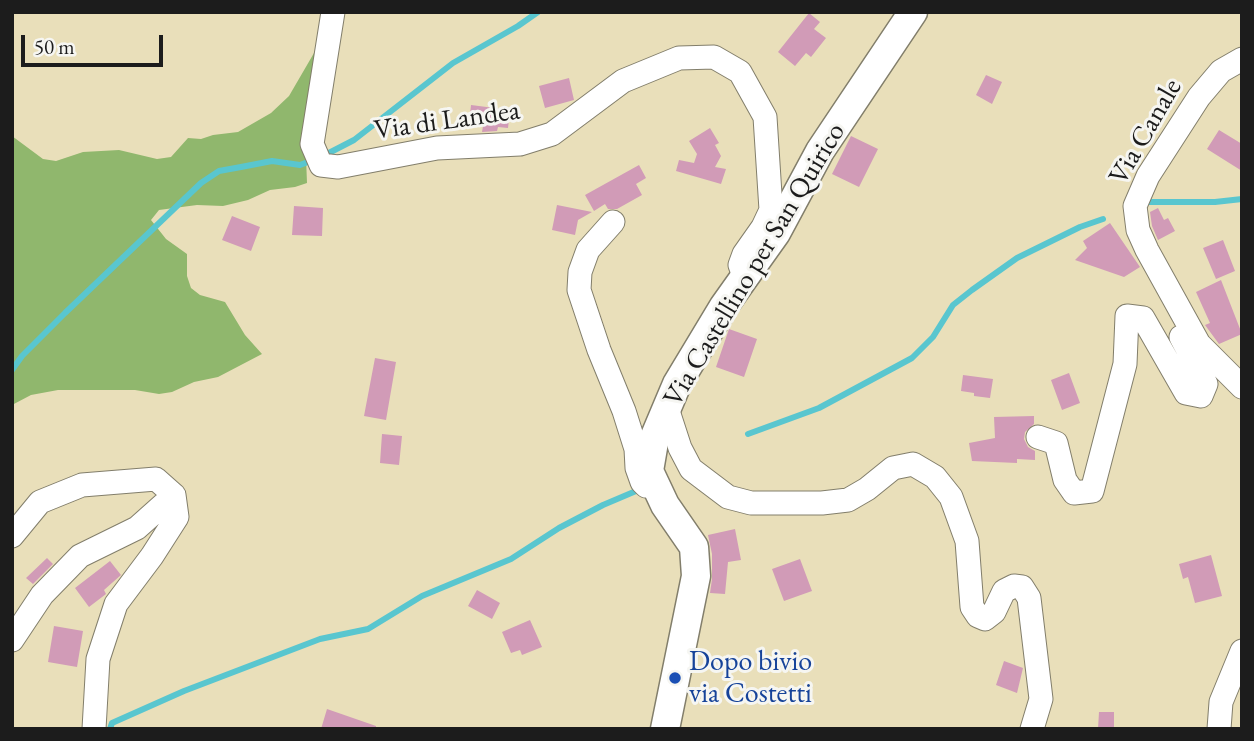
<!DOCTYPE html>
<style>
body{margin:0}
#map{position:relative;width:1254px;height:741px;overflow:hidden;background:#e9dfba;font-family:"EB Garamond",serif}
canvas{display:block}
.frame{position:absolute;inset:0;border:14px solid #1c1c1c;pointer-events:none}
.scale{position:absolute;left:21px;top:35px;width:142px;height:32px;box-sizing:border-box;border:4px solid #1c1c1c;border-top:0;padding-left:9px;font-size:21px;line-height:24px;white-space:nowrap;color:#1c1c1c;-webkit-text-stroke:5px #f6f6f2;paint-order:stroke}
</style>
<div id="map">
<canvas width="1254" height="741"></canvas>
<div class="frame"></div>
<div class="scale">50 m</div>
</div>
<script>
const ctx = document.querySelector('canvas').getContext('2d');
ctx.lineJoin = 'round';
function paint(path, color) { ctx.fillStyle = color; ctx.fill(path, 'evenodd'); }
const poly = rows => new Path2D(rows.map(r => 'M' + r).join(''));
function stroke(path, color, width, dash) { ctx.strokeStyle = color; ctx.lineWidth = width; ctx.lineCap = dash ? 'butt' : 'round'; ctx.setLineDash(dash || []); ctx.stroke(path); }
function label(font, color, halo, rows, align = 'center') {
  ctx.font = font + ' "EB Garamond",serif'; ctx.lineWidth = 6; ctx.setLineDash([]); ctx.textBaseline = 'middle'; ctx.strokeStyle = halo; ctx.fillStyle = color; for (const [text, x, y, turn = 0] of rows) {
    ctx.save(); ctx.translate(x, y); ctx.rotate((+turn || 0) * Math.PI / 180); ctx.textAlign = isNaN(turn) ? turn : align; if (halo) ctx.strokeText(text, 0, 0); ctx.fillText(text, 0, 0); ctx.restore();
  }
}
paint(poly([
 [314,53,319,64,305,132,307,183,295,187,270,190,248,200,223,206,197,205,159,210,151,220,166,239,187,254,187,276,191,288,200,295,225,302,245,335,262,354,218,377,194,382,172,392,159,394,135,390,58,390,31,395,12,405,12,136,43,159,56,161,83,152,119,150,157,159,171,157,188,138,201,139,213,135,238,132,271,113,289,96]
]), '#90b76d');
stroke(poly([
 [323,156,354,140,453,63,518,26,538,12],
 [1144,202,1215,202,1242,199],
 [12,370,22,356,65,313,201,183,219,171,241,167,272,161,300,165,313,160],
 [748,434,819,408,912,358,933,337,953,305,972,290,1017,258,1080,227,1103,219],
 [110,729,112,723,184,691,320,639,368,629,422,596,511,559,559,528,603,505,636,491]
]), '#59c6cf', 6);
paint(poly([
 [809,13,820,22,814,29,826,38,811,57,806,53,795,66,778,52],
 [986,75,1002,82,992,104,976,95],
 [569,78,574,100,545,108,539,86],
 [471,105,510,110,508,128,498,127,497,131,482,132,483,126,469,124],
 [710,128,719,143,715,145,721,156,715,167,726,169,721,184,676,171,679,160,694,163,697,154,689,141],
 [1219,130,1242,144,1242,171,1207,149],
 [851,136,878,149,859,187,832,174],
 [639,165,646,178,636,184,642,195,617,209,608,209,605,204,594,211,585,195],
 [557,205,592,212,578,220,575,235,552,230],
 [294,206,323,208,322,236,292,235],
 [1158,208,1164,220,1168,218,1175,231,1158,240,1152,226,1150,212],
 [232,216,260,227,251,251,222,240],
 [1110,223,1140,267,1124,277,1075,260,1087,248,1083,241],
 [1223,240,1235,271,1216,279,1203,248],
 [1221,280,1242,334,1219,344,1205,325,1210,323,1196,292],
 [729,329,757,339,744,377,716,367],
 [375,358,396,362,386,420,364,416],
 [1069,373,1080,403,1062,410,1051,380],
 [963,375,993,379,990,398,974,396,974,393,961,391],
 [1034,416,1034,424,1025,432,1024,439,1028,447,1035,451,1035,460,1017,459,1017,463,972,461,969,443,995,438,994,417],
 [382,434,402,436,399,465,380,463],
 [735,529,741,560,728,562,725,594,710,593,712,579,712,554,708,535],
 [1211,555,1222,596,1195,603,1188,577,1183,579,1179,564],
 [47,558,53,564,33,584,26,578],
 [800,559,812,591,784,601,772,569],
 [110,561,121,575,104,590,106,594,89,607,75,588],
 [477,590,500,603,492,619,468,606],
 [530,620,542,647,522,655,520,650,511,653,502,632],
 [54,626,83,631,77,667,48,662],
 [1004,661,1023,668,1017,693,996,685],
 [327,709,376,726,376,729,321,729],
 [1099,712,1114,712,1114,729,1098,729]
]), '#d19bb7');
const minor = poly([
 [333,12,312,144,321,165,338,167,437,148,520,144,552,134,623,81,679,58,714,57,740,72,765,117,771,210,763,227,744,254,740,265,745,279],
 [1242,59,1221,71,1199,97,1148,176,1135,206,1138,230,1147,250,1199,344,1242,387],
 [613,222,588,250,580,272,579,290,599,350,624,411,636,449,637,468,642,482,646,486],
 [667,408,680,448,691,469,728,497,751,503,822,503,848,500,867,489,893,468,913,464,935,477,951,497,967,541,972,607,978,616,985,619,994,612,1004,591,1014,586,1022,587,1029,598,1041,699,1032,729],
 [1038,437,1056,443,1065,480,1074,493,1092,491,1125,364,1127,316,1143,318,1186,393,1201,396,1206,384,1181,337,1192,332],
 [12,536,40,502,82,485,156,479,174,495,177,517,152,556,116,604,98,659,94,729],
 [12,640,42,595,80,556,137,528,174,495],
 [1219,729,1221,702,1242,651]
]);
const tertiary = poly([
 [665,729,696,576,694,547,665,505,649,471,655,436,677,384,724,306,776,233,820,151,913,12]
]);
stroke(minor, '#827e6b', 25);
stroke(tertiary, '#827e6b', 31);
stroke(minor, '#fff', 23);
stroke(tertiary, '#fff', 28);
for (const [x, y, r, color] of [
 [675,678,7,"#1a4fb4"]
]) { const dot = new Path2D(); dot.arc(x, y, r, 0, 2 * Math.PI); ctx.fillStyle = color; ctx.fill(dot); stroke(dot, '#f6f6f2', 2.5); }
label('28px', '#1c1c1c', '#f6f6f2', [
 ["Via di Landea",447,121,-8],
 ["Via Canale",1146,132,-60],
 ["Via Castellino per San Quirico",755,265,-59]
]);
label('28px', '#164399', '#f6f6f2', [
 ["Dopo bivio",689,662],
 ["via Costetti",689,694]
], 'left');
</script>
